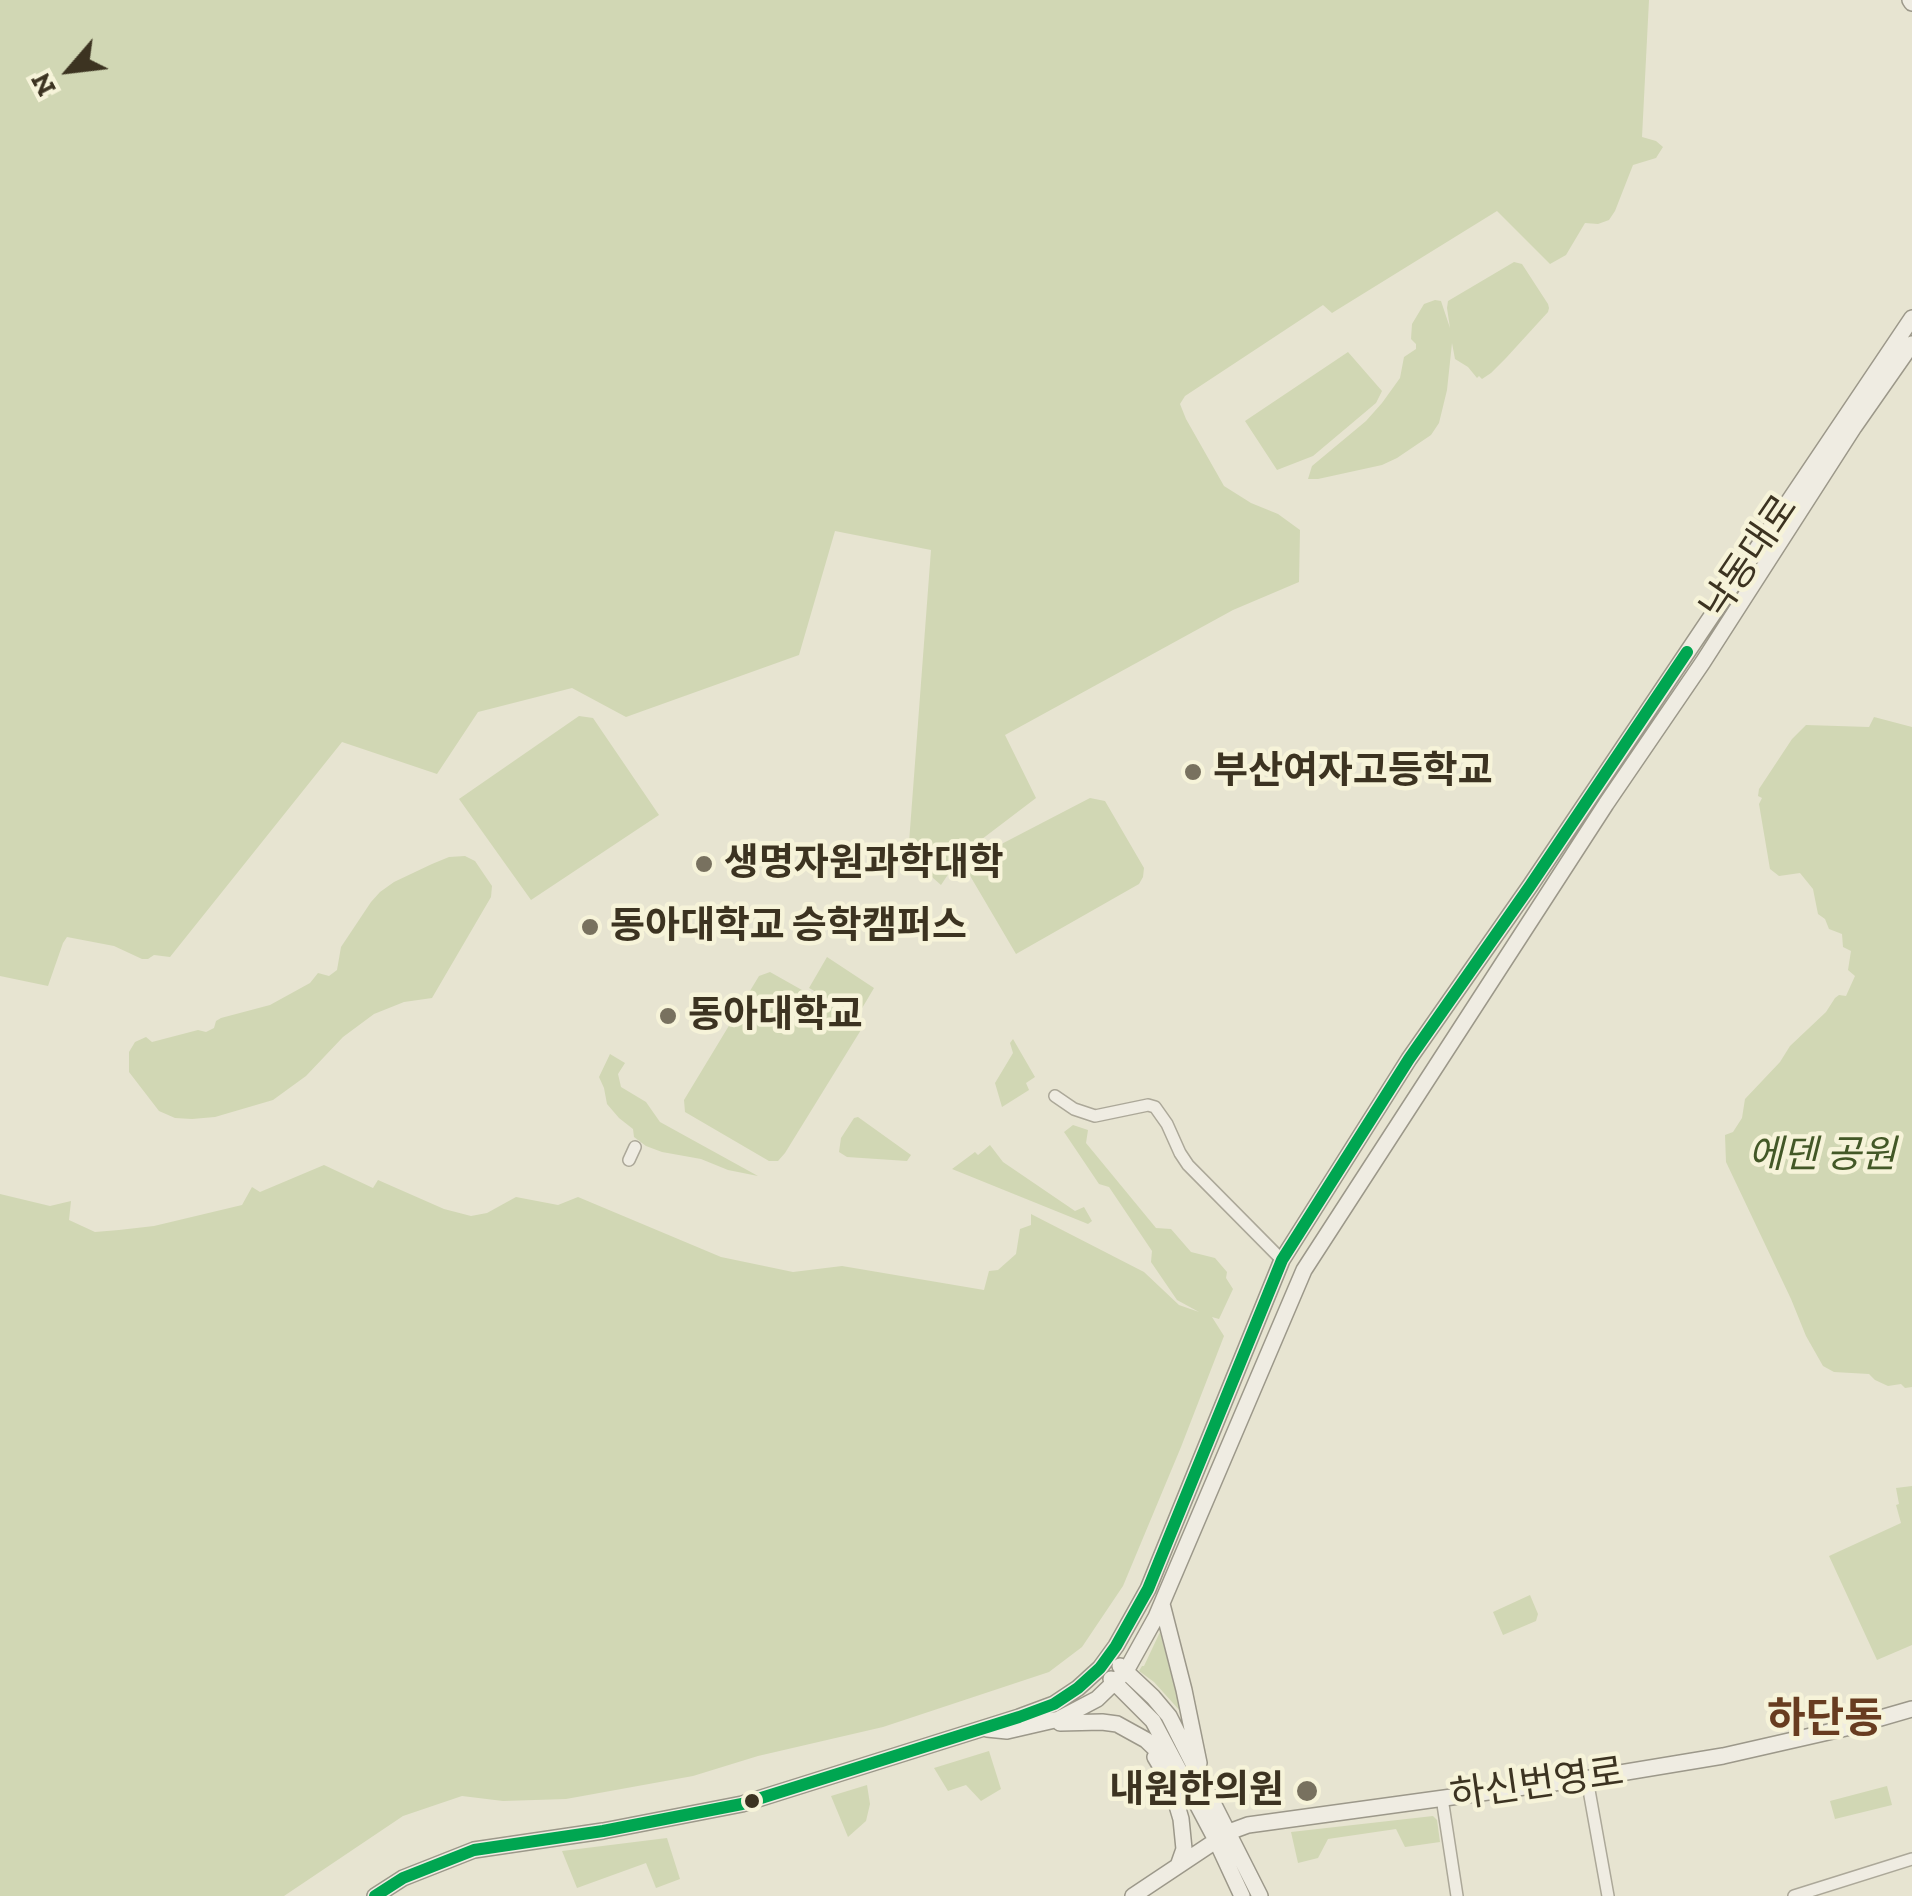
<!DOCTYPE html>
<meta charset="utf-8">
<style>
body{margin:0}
#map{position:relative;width:1912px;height:1896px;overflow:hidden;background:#e7e4d1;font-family:"Zilla Slab",serif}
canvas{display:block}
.north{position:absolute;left:20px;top:20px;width:100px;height:100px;-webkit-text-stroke:8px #f6f3d9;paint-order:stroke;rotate:242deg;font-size:28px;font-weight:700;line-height:40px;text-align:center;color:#3c3321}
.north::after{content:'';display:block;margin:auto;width:35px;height:45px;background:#3c3321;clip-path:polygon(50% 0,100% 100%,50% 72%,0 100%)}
</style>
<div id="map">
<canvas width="1912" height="1896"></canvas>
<div class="north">N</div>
</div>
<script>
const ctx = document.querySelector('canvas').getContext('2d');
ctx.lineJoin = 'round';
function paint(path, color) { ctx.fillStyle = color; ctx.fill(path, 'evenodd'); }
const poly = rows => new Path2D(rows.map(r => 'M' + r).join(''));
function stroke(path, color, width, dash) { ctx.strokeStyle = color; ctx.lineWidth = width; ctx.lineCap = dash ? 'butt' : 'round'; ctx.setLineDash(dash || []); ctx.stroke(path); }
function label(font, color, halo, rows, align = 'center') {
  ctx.font = font + ' "Zilla Slab","Noto Sans KR",serif'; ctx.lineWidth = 9; ctx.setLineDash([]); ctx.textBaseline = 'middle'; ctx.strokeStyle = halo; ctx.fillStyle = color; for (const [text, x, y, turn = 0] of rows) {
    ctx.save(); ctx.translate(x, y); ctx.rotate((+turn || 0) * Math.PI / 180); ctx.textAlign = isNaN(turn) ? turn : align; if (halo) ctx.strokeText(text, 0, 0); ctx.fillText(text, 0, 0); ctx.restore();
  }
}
paint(poly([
 [0,0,1649,0,1642,137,1656,141,1663,147,1656,158,1633,165,1615,211,1609,220,1598,224,1585,223,1566,255,1550,264,1497,211,1332,313,1323,305,1185,396,1180,404,1186,419,1224,486,1251,503,1278,514,1300,530,1299,582,1233,610,1005,735,1036,798,961,855,941,885,908,856,931,550,835,531,799,655,626,717,572,688,478,712,437,774,342,742,170,957,154,955,148,959,142,959,114,946,67,937,63,943,48,986,0,976],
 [1514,262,1522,264,1548,304,1549,308,1548,312,1506,358,1491,373,1482,379,1479,376,1477,378,1468,367,1455,359,1452,343,1447,390,1439,423,1431,435,1397,458,1382,465,1318,479,1308,479,1312,466,1366,421,1382,403,1400,378,1404,357,1416,349,1416,344,1411,339,1412,324,1424,304,1435,300,1441,301,1450,328,1447,308,1448,301],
 [1348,352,1382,391,1376,403,1313,456,1277,470,1245,421],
 [579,716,593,718,659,815,531,900,459,799],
 [1874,717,1912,727,1912,1387,1905,1388,1901,1384,1888,1386,1875,1380,1869,1374,1834,1372,1823,1366,1806,1336,1791,1299,1726,1162,1725,1135,1733,1132,1742,1118,1745,1099,1780,1062,1790,1046,1826,1012,1835,998,1839,995,1846,996,1855,976,1848,970,1851,951,1843,947,1842,934,1829,929,1825,919,1818,914,1813,889,1800,873,1779,876,1770,869,1759,804,1762,798,1758,796,1759,789,1792,739,1806,725,1869,727],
 [1090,798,1105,801,1144,868,1143,877,1139,884,1016,954,969,874,988,851],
 [465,856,475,861,492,886,491,897,432,998,404,1002,374,1014,343,1037,306,1076,273,1100,215,1117,192,1119,175,1118,159,1111,129,1072,129,1052,135,1042,146,1037,152,1042,198,1030,206,1032,214,1028,216,1021,221,1018,270,1005,310,983,318,973,329,976,337,970,341,947,371,902,380,892,394,882,432,864,449,857],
 [827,957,874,988,858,1015,809,988],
 [770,972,864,1025,785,1153,778,1161,769,1161,685,1112,684,1100,759,976],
 [1013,1039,1035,1077,1026,1083,1029,1090,1002,1107,995,1083,1013,1053,1010,1043],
 [610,1054,625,1063,618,1074,621,1087,646,1102,660,1122,758,1176,728,1170,701,1159,662,1152,646,1146,634,1137,633,1129,619,1118,607,1104,604,1088,599,1077],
 [858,1117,911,1155,907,1161,847,1157,839,1152,841,1138,854,1118],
 [1073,1125,1088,1130,1086,1143,1156,1228,1171,1229,1191,1252,1215,1258,1227,1272,1226,1278,1233,1289,1219,1319,1212,1317,1224,1336,1181,1447,1123,1586,1082,1647,1049,1672,883,1727,758,1756,693,1776,566,1799,503,1801,462,1796,403,1816,284,1896,0,1896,0,1194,50,1206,71,1201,69,1220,95,1232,119,1230,154,1226,242,1205,252,1187,260,1192,324,1165,373,1188,378,1180,444,1209,471,1216,487,1213,516,1197,558,1205,578,1197,721,1257,793,1272,842,1266,984,1290,989,1271,998,1270,1016,1254,1020,1229,1031,1225,1031,1214,1144,1272,1179,1305,1199,1312,1177,1300,1151,1262,1152,1251,1109,1187,1099,1184,1064,1132],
 [990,1145,1003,1162,1075,1211,1084,1207,1092,1221,1088,1224,952,1169,975,1152,978,1155],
 [1912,1486,1912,1645,1877,1660,1829,1556,1901,1523,1896,1505,1899,1504,1896,1488],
 [1530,1595,1538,1614,1536,1621,1503,1635,1493,1612],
 [1160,1632,1181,1712,1154,1682,1139,1671,1142,1666,1144,1666],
 [989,1751,1001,1789,981,1801,966,1785,948,1791,934,1768],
 [867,1785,870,1804,866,1821,848,1837,831,1796],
 [1887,1786,1892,1805,1835,1819,1830,1801],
 [1433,1816,1437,1820,1440,1842,1405,1847,1396,1829,1328,1839,1318,1858,1298,1863,1291,1832],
 [667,1838,680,1879,656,1888,646,1863,577,1888,562,1851]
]), '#d1d7b4');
const street = poly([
 [1055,1096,1074,1109,1095,1116,1148,1105,1155,1107,1167,1124,1180,1153,1188,1165,1282,1260],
 [629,1160,635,1147],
 [1587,1779,1608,1896],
 [1442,1798,1457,1896],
 [1794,1896,1912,1859]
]);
const secondary = poly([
 [1910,0,1912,3],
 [1162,1604,1184,1690,1199,1763],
 [1120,1666,1153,1697,1169,1716,1260,1896],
 [1111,1679,1153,1721,1216,1840,1242,1896],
 [1060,1723,1102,1722,1117,1724,1146,1740,1169,1762],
 [987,1729,1007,1731,1059,1719,1097,1699,1126,1671,1156,1617,1304,1270,1606,804,1703,662,1854,427,1912,344],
 [1155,1757,1170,1782,1181,1819,1184,1849,1178,1866],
 [375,1896,403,1878,474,1850,603,1831,742,1804,1019,1717,1054,1704,1078,1688,1100,1668,1116,1646,1148,1589,1282,1260,1409,1059,1530,886,1912,318],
 [1133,1896,1229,1832,1248,1825,1590,1778,1723,1756,1846,1728,1912,1709]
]);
stroke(street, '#aca899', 14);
stroke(secondary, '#9c988a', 18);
stroke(street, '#efece2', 11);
stroke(secondary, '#efece2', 15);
stroke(poly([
 [375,1896,403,1878,474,1850,603,1831,742,1804,1019,1717,1054,1704,1078,1688,1100,1668,1116,1646,1148,1589,1282,1260,1409,1059,1530,886,1687,652]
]), '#00a651', 12);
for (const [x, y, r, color] of [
 [1193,772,10,"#78715f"],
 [704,864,10,"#78715f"],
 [590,927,10,"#78715f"],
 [668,1016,10,"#78715f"],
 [1307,1791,12,"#78715f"],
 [752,1801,9,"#3c3321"]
]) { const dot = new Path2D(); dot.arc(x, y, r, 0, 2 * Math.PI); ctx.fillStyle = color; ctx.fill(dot); stroke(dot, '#f6f3d9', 4); }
label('38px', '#3c3321', '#f6f3d9', [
 ["낙동대로",1750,558,-56],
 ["하신번영로",1537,1785,-8]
]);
label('bold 38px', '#3c3321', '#f6f3d9', [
 ["부산여자고등학교",1213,772],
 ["생명자원과학대학",724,864],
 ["동아대학교 승학캠퍼스",610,927],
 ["동아대학교",688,1016],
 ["내원한의원",1284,1791,"right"]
], 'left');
label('italic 38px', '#435827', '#f6f3d9', [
 ["에덴 공원",1822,1156]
]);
label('bold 42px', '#683c20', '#f6f3d9', [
 ["하단동",1825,1720]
]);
</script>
